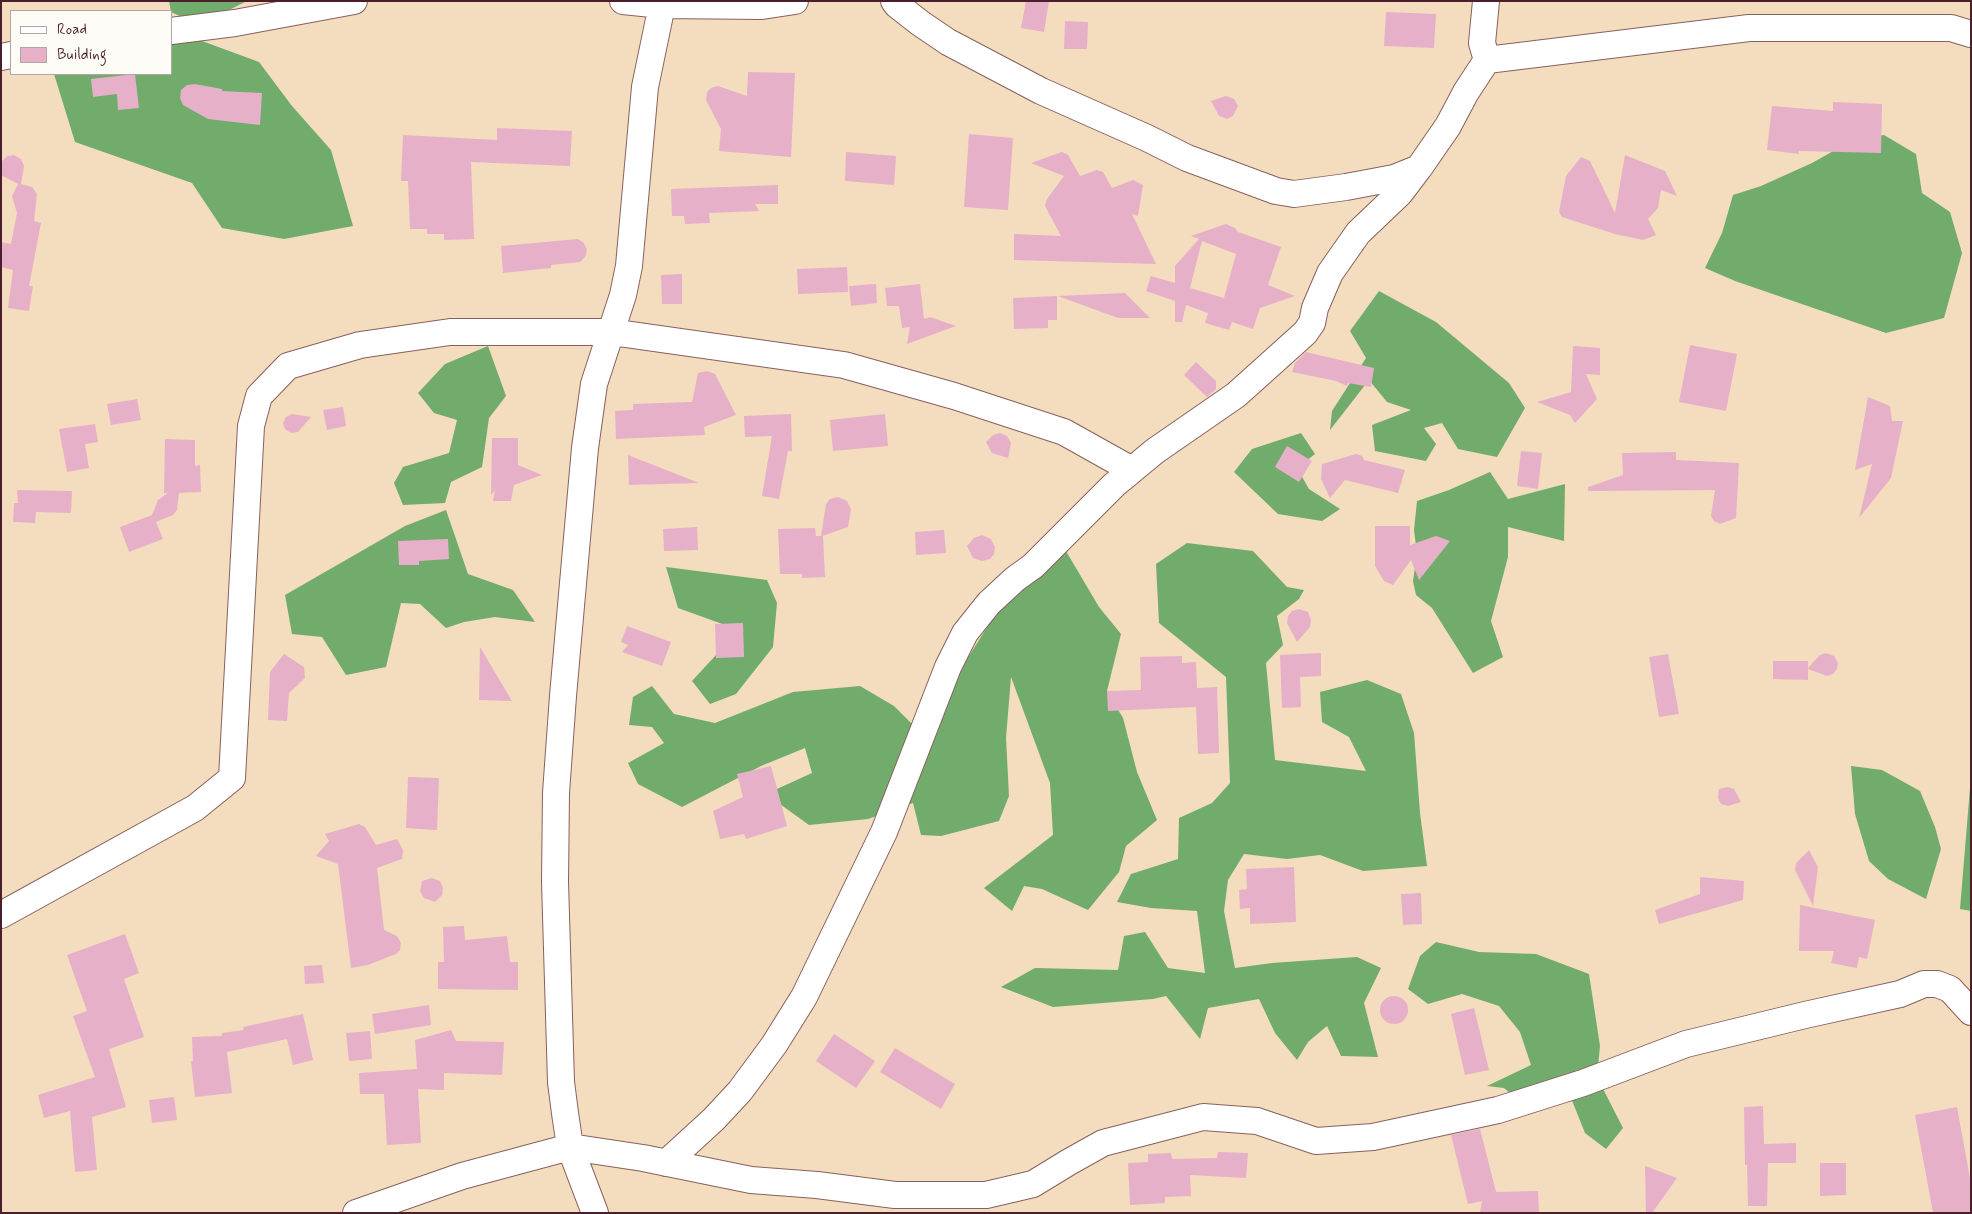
<!DOCTYPE html>
<style>
body{margin:0}
#map{position:relative;width:1972px;height:1214px;overflow:hidden;background:#f4dcbe;font-family:Mynerve,sans-serif}
canvas{display:block}
.frame{position:absolute;inset:0;border:2px solid #4a1f2b;pointer-events:none}
.legend{position:absolute;left:10px;top:10px;width:162px;height:65px;box-sizing:border-box;background:#fdfcf7;border:1px solid #b5a4a5;margin:0;padding:6px 9px;list-style:none;font-size:15px;color:#4a1f2b}
.legend li{display:flex;align-items:center;gap:10px;height:25px}
.legend b{width:25px;border:1px solid #b5a4a5}
</style>
<div id="map">
<canvas width="1972" height="1214"></canvas>
<div class="frame"></div>
<ul class="legend">
<li><b style="height:6px;background:#fff"></b>Road</li>
<li><b style="height:14px;background:#e6b1c8"></b>Building</li>
</ul>
</div>
<script>
const ctx = document.querySelector('canvas').getContext('2d');
ctx.lineJoin = 'round';
function paint(path, color) { ctx.fillStyle = color; ctx.fill(path, 'evenodd'); }
const poly = rows => new Path2D(rows.map(r => 'M' + r).join(''));
function stroke(path, color, width, dash) { ctx.strokeStyle = color; ctx.lineWidth = width; ctx.lineCap = dash ? 'butt' : 'round'; ctx.setLineDash(dash || []); ctx.stroke(path); }
paint(poly([
 [169,1,247,1,199,25,171,12],
 [183,34,259,62,292,106,331,150,353,226,284,239,222,228,192,183,75,142,54,74,171,74,171,36],
 [1884,135,1916,154,1922,193,1950,212,1962,253,1944,318,1886,333,1735,281,1705,268,1722,233,1733,195,1761,186,1812,163,1853,140],
 [1379,291,1436,322,1509,383,1525,408,1497,457,1458,449,1442,423,1424,428,1436,444,1426,461,1375,451,1372,425,1411,410,1387,402,1369,380,1330,430,1332,411,1366,358,1350,331],
 [488,346,506,396,489,418,482,467,451,482,445,503,403,505,394,483,403,467,449,453,457,420,434,413,418,393,445,364],
 [1301,433,1315,454,1297,468,1309,489,1340,509,1322,521,1278,514,1234,472,1252,449],
 [1490,472,1508,499,1565,484,1564,541,1508,527,1508,557,1491,621,1503,657,1473,673,1432,608,1416,595,1413,581,1417,554,1414,530,1417,501,1449,490],
 [446,510,468,574,513,590,535,622,495,617,464,622,446,628,420,604,401,603,386,667,346,675,322,637,292,634,285,595,405,526],
 [1187,543,1253,551,1287,587,1304,590,1299,599,1277,616,1283,645,1266,663,1275,760,1366,771,1349,737,1322,722,1320,692,1367,680,1401,694,1414,733,1420,813,1427,866,1363,871,1320,855,1287,859,1244,854,1228,880,1224,911,1235,968,1272,963,1357,957,1381,968,1364,1003,1378,1057,1341,1056,1327,1026,1308,1042,1297,1060,1275,1033,1259,999,1208,1008,1200,1039,1166,996,1153,999,1053,1007,1001,987,1035,968,1118,970,1124,936,1145,932,1168,968,1205,973,1197,911,1151,908,1117,902,1131,874,1178,859,1179,818,1212,803,1230,783,1226,677,1159,623,1156,564],
 [1063,546,1099,607,1121,634,1107,691,1123,718,1137,772,1157,820,1126,846,1119,872,1088,910,1042,889,1024,886,1012,911,984,888,1053,835,1050,783,1011,677,1006,738,1009,796,999,821,941,836,921,835,913,803,868,819,809,825,766,794,812,773,805,748,761,766,682,807,638,784,628,763,664,743,652,727,629,725,633,697,652,686,674,714,715,723,793,692,860,686,894,706,930,742,964,664,1008,594],
 [666,567,767,580,777,603,773,647,736,694,710,704,692,681,739,630,678,608],
 [1851,766,1882,770,1920,791,1935,827,1941,849,1926,899,1888,879,1869,861,1855,814],
 [1970,788,1971,788,1971,911,1960,909],
 [1436,942,1479,952,1536,954,1589,974,1600,1046,1597,1077,1623,1128,1606,1149,1585,1133,1571,1098,1527,1107,1504,1088,1487,1086,1531,1065,1520,1032,1499,1006,1462,994,1428,1004,1408,989,1420,956]
]), '#71ac6c');
paint(poly([
 [1026,1,1049,1,1044,32,1021,28],
 [1386,12,1436,14,1434,48,1384,46],
 [1065,21,1088,22,1087,49,1064,49],
 [748,72,795,73,791,157,719,151,721,129,706,100,707,92,711,88,718,86,747,96],
 [135,74,139,108,118,110,117,94,93,97,91,79],
 [195,84,222,89,222,91,262,93,260,125,208,119,183,105,180,98,181,90,187,85],
 [1226,96,1234,99,1238,106,1233,116,1227,119,1219,116,1211,101],
 [1833,102,1882,104,1881,153,1799,151,1799,154,1767,150,1772,106,1833,111],
 [497,128,572,131,570,166,471,162,474,239,444,240,444,234,427,234,427,229,410,229,408,181,401,181,403,135,497,140],
 [969,134,1013,138,1008,210,964,207],
 [846,152,896,156,894,185,845,181],
 [1062,152,1068,155,1080,176,1097,170,1103,172,1112,188,1133,180,1143,185,1138,216,1132,214,1156,264,1014,260,1014,234,1061,236,1045,206,1047,199,1064,176,1031,163],
 [14,155,21,159,24,166,21,184,32,187,37,194,34,221,41,223,29,286,33,286,29,311,8,308,13,270,1,267,1,242,11,244,17,213,12,196,18,184,1,175,1,162,7,156],
 [1625,155,1665,171,1677,196,1661,190,1658,208,1648,219,1656,235,1643,240,1615,234,1562,217,1559,212,1566,176,1581,157,1590,161,1615,213],
 [778,185,778,204,755,204,759,211,709,213,710,223,685,224,684,216,672,216,671,189],
 [1226,224,1235,228,1238,232,1281,247,1268,285,1295,296,1260,308,1253,329,1232,322,1229,330,1205,323,1208,313,1186,305,1182,322,1175,322,1175,301,1146,291,1151,276,1175,283,1175,266,1199,239,1191,236],
 [1202,241,1236,254,1224,298,1190,288],
 [578,239,584,243,587,250,585,257,580,262,551,265,551,268,503,273,501,246],
 [847,267,848,292,798,294,797,269],
 [682,274,682,304,662,304,661,275],
 [876,284,877,303,851,306,849,286],
 [920,284,924,319,930,317,956,326,907,344,910,327,902,328,899,306,887,306,885,288],
 [1125,293,1150,318,1118,318,1058,296],
 [1057,296,1057,320,1048,320,1048,328,1014,329,1013,298],
 [1690,345,1737,354,1726,411,1679,402],
 [1573,346,1600,348,1600,375,1586,374,1597,399,1575,423,1570,415,1537,402,1571,392],
 [1306,352,1374,368,1371,387,1348,383,1347,386,1336,381,1292,372,1295,363],
 [1196,362,1216,381,1216,389,1207,397,1184,375],
 [707,371,715,374,736,415,704,427,705,435,616,439,615,411,633,410,633,404,692,402,698,373],
 [1868,397,1890,406,1892,421,1903,421,1891,478,1859,518,1872,464,1855,470],
 [137,399,141,420,111,425,107,404],
 [343,407,346,426,327,430,323,410],
 [292,414,311,417,298,432,291,433,285,429,283,423,286,417],
 [791,414,792,451,788,451,779,499,762,496,772,436,745,437,744,416],
 [885,414,888,446,833,451,830,420],
 [95,424,98,442,85,444,89,468,67,472,59,429],
 [1000,433,1007,436,1011,443,1008,458,992,453,986,442,993,435],
 [492,438,518,438,518,465,542,475,514,485,511,501,493,501,495,490,491,495],
 [165,439,195,440,195,466,200,465,201,492,179,493,177,510,173,515,156,522,163,539,129,552,120,527,152,515,158,500,168,493,164,493],
 [1287,446,1312,461,1299,482,1275,467],
 [1521,451,1542,453,1538,489,1517,486],
 [1676,452,1676,460,1739,463,1736,518,1720,524,1714,521,1711,516,1715,490,1588,491,1588,487,1623,475,1622,453],
 [1356,454,1362,456,1364,460,1405,470,1398,493,1345,480,1330,498,1321,479,1322,464],
 [628,455,699,483,629,485],
 [17,490,72,491,71,513,36,512,35,523,13,522,14,503,18,503],
 [838,497,847,501,851,509,848,527,822,536,823,536,825,577,802,578,802,574,780,574,778,529,815,528,816,536,821,536,826,504,830,499],
 [1375,526,1410,526,1410,545,1436,536,1450,541,1419,580,1411,560,1393,585,1384,581,1375,566],
 [697,527,698,550,664,551,663,529],
 [944,530,946,553,916,555,915,532],
 [982,535,991,539,995,547,994,554,990,559,982,561,973,558,967,546,974,538],
 [448,539,449,559,419,561,419,565,399,565,398,541],
 [1299,609,1308,612,1311,620,1310,627,1297,642,1287,623,1288,616,1292,611],
 [743,623,744,657,716,658,715,624],
 [627,626,671,642,662,666,622,652,628,645,621,642],
 [480,647,512,701,479,700],
 [1321,653,1321,676,1300,677,1301,707,1282,708,1280,655],
 [1826,653,1834,656,1838,663,1837,669,1833,674,1827,676,1808,669,1808,680,1773,679,1773,661,1808,661,1808,668,1820,655],
 [284,654,304,667,305,678,289,693,287,721,268,720,270,672],
 [1668,654,1679,714,1659,717,1649,657],
 [1182,656,1182,663,1196,662,1197,688,1217,687,1219,753,1198,754,1196,707,1108,711,1107,691,1141,690,1140,657],
 [771,766,787,826,746,839,744,834,720,839,713,811,743,797,737,774],
 [408,777,439,778,437,830,406,828],
 [1728,787,1734,789,1741,802,1728,806,1721,804,1718,798,1719,789],
 [359,824,365,827,376,845,397,839,403,850,402,859,377,868,384,930,397,936,401,943,400,950,396,954,368,965,351,968,338,864,316,856,329,841,325,834],
 [1809,850,1818,867,1813,906,1795,870,1796,863],
 [1294,867,1296,922,1250,924,1250,908,1240,909,1239,890,1247,889,1246,869],
 [1700,877,1744,881,1743,900,1659,924,1655,910,1700,894],
 [432,878,440,881,443,888,442,895,435,902,424,898,420,891,422,881],
 [1421,893,1422,924,1403,925,1401,894],
 [1800,905,1875,920,1867,959,1859,957,1857,968,1831,963,1834,951,1799,951],
 [464,926,465,940,507,936,510,962,518,962,518,990,438,989,438,962,444,962,443,927],
 [125,934,139,973,124,979,144,1037,109,1049,126,1107,92,1117,97,1170,75,1172,70,1111,44,1118,38,1095,95,1077,73,1016,87,1011,67,955],
 [322,965,324,983,305,984,304,966],
 '1380 1010a14 14 0 1 1 28 0a14 14 0 1 1-28 0Z',
 [429,1005,431,1025,375,1034,372,1014],
 [1474,1008,1489,1070,1465,1075,1451,1014],
 [303,1014,313,1060,293,1065,287,1039,227,1052,232,1093,195,1097,191,1061,193,1061,192,1037,222,1036,222,1033,244,1030,243,1027],
 [451,1030,456,1041,504,1042,502,1075,444,1073,444,1090,418,1089,421,1143,387,1145,384,1094,360,1094,359,1073,417,1069,415,1040],
 [370,1031,372,1059,349,1061,346,1033],
 [834,1034,875,1061,856,1088,816,1061],
 [895,1048,955,1084,941,1109,880,1072],
 [174,1097,177,1120,152,1123,149,1100],
 [1763,1106,1764,1144,1796,1143,1796,1163,1768,1163,1767,1206,1748,1206,1747,1165,1745,1165,1744,1107],
 [1957,1107,1971,1184,1971,1213,1933,1213,1915,1115],
 [1480,1129,1496,1192,1538,1191,1539,1213,1480,1213,1482,1201,1468,1204,1451,1135],
 [1218,1152,1248,1153,1246,1178,1190,1175,1191,1196,1165,1197,1165,1203,1130,1205,1128,1163,1148,1162,1148,1154,1171,1153,1172,1159,1217,1158],
 [1820,1163,1846,1163,1846,1195,1820,1196],
 [1645,1166,1677,1178,1652,1213,1646,1213]
]), '#e6b1c8');
const minor = poly([
 [623,1,662,5],
 [894,1,897,5,920,23,948,42,1041,91,1147,138,1187,158,1276,191,1294,194,1346,187,1394,178,1419,168],
 [171,31,235,23,354,1],
 [1,57,11,55],
 [1487,60,1749,28,1951,28,1971,34],
 [1,915,195,808,232,778,251,426,259,396,288,366,360,345,450,332,611,332,844,365,954,396,1064,432,1132,470],
 [666,1163,714,1119,740,1091,774,1045,804,997,884,832,948,667,965,633,989,603,1015,579,1033,566,1114,485,1155,451,1236,395,1305,333,1312,323,1315,308,1330,273,1358,233,1400,193,1419,168,1448,126,1466,92,1487,60,1482,43,1486,1],
 [356,1213,462,1176,570,1147,643,1158,751,1180,817,1185,895,1195,986,1195,1033,1184,1069,1162,1103,1143,1203,1117,1257,1121,1316,1141,1373,1137,1498,1110,1583,1083,1686,1044,1805,1015,1900,994,1924,984,1937,984,1950,989,1971,1012],
 [595,1213,570,1147,565,1113,561,1082,555,882,556,793,563,696,585,448,594,384,623,295,629,266,645,87,662,5,762,6,795,1]
]);
stroke(minor, '#86615e', 28);
stroke(minor, '#fff', 26);
</script>
